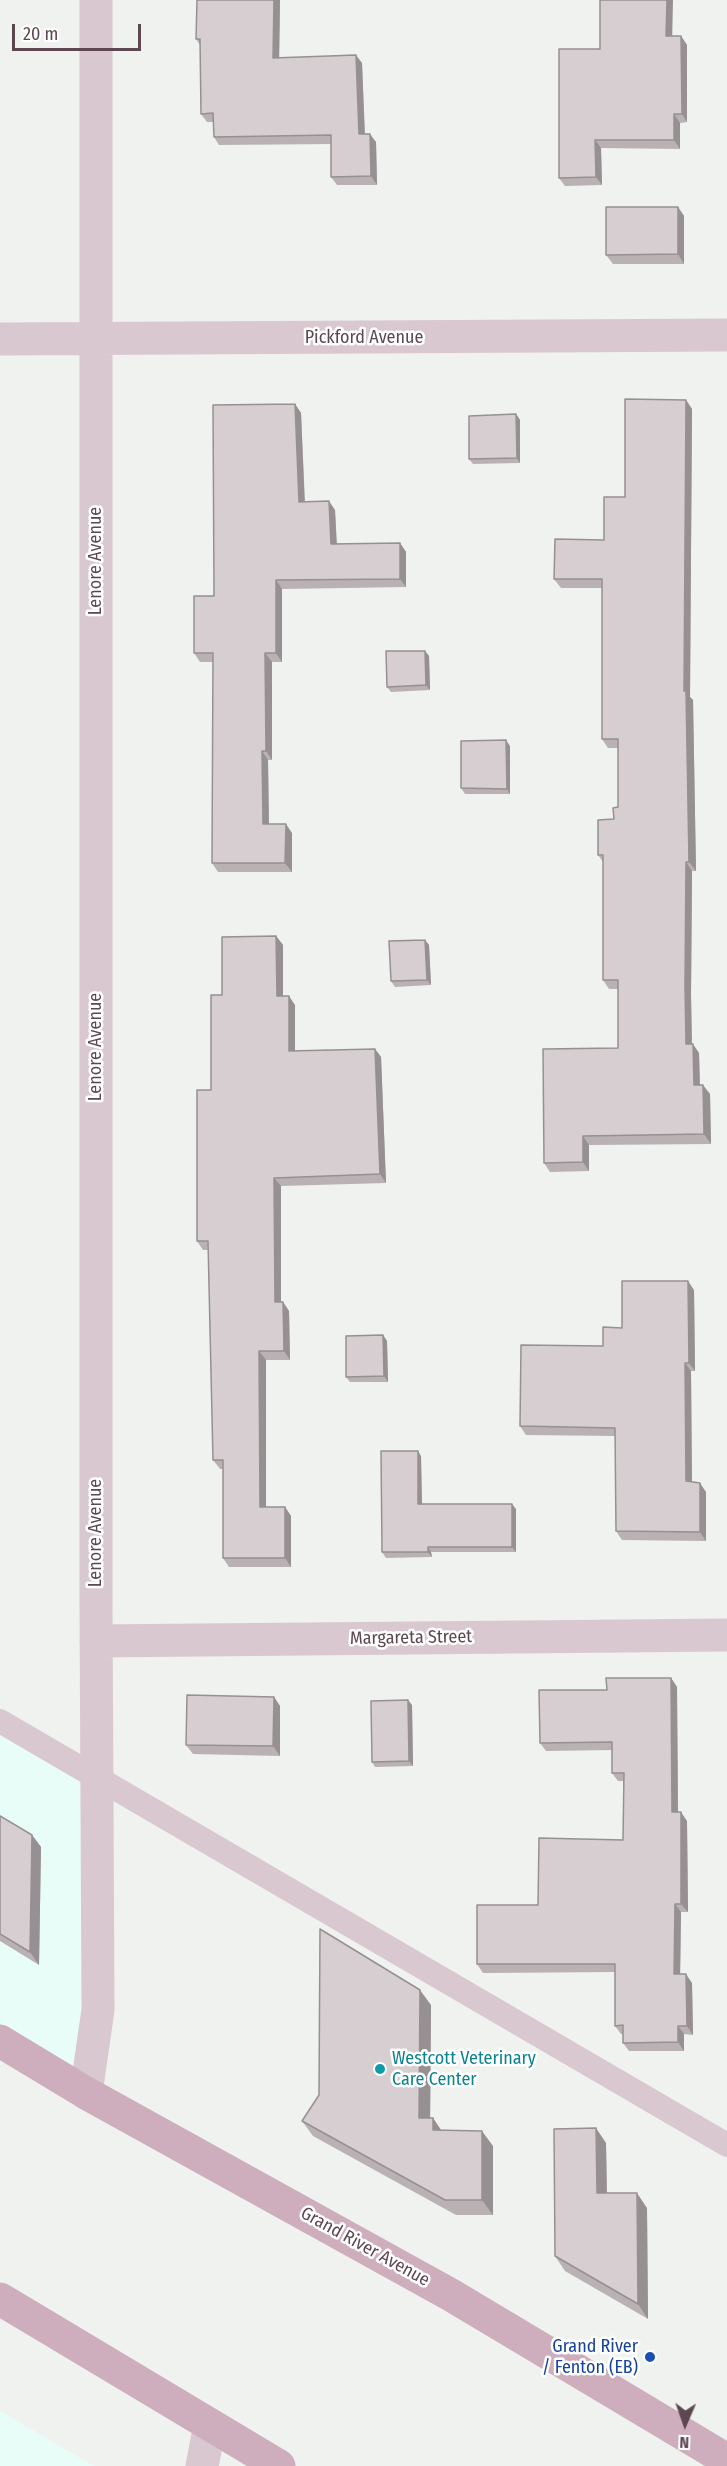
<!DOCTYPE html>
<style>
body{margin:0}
#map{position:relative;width:727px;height:2466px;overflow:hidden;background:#eff2ef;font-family:"Fira Sans Condensed",sans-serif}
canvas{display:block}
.north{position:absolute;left:655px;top:2394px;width:60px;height:60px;-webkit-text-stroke:4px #fff;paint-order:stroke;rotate:182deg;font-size:16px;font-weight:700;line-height:24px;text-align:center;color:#5d4751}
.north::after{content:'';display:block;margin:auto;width:21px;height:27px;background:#5d4751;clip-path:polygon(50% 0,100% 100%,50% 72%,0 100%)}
.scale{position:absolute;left:12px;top:24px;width:129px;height:27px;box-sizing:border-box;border:3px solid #5d4751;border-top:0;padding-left:8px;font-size:18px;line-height:21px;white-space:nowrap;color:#5d4751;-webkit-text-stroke:4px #fff;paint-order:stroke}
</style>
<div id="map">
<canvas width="727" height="2466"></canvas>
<div class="north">N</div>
<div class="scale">20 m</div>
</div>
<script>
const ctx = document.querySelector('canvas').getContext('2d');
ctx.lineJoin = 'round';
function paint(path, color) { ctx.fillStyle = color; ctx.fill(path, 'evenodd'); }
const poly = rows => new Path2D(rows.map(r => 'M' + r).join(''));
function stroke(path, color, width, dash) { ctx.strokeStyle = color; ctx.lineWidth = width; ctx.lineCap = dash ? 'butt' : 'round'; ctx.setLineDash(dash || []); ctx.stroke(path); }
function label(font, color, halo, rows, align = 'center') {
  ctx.font = font + ' "Fira Sans Condensed",sans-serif'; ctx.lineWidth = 5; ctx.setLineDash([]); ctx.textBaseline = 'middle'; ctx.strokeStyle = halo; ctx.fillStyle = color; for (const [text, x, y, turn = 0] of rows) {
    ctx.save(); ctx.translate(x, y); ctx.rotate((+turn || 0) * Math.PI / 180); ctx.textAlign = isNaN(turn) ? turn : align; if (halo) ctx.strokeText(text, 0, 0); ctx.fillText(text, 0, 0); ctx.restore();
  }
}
paint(poly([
 [0,1733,86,1781,82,2084,0,2035],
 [0,2411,94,2466,0,2466]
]), '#e8fcf8');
stroke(poly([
 [0,1721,727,2145]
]), '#d9c8d0', 24);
stroke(poly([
 [0,339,727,335],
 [96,1641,727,1635],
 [86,2093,98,2010,96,1603,96,0],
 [202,2466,210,2425]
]), '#d9c8d0', 33);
stroke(poly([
 [0,2041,86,2093,451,2295,727,2460],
 [0,2299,279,2466]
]), '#ceaebc', 33);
paint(poly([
 [280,0,279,58,362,63,365,134,376,142,377,185,337,185,331,177,331,144,219,145,214,137,213,122,207,122,201,114,200,45,196,39],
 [672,36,681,36,687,45,687,122,680,123,680,149,601,148,602,185,565,186,559,178,600,49],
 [678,207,684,216,684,264,613,264,606,255],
 [686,400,692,409,690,697,693,700,696,871,692,871,691,995,692,1044,699,1053,700,1085,710,1094,711,1144,589,1145,589,1171,550,1172,544,1163,618,1048,618,989,609,989,603,980,603,862,598,855,618,807,618,748,608,748,602,739,602,588,561,588,554,579,604,540,625,497],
 [295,404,301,413,305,502,335,510,337,544,400,543,406,552,406,587,282,589,282,662,272,662,272,760,268,760,269,824,292,833,292,872,218,872,212,863,213,662,200,662,194,653,214,596],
 [516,414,520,420,520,463,473,464,469,459],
 [425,651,429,656,430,690,391,692,387,687],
 [510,746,510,794,465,794,461,788],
 [276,936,283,945,283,996,295,1005,295,1051,375,1049,381,1057,386,1183,281,1186,281,1302,283,1302,289,1311,290,1360,266,1360,266,1507,285,1507,291,1516,291,1567,229,1567,223,1558,223,1469,220,1469,213,1460,208,1250,203,1250,197,1241,211,1090,222,995],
 [425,940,429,945,431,985,395,987,391,981],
 [694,1290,695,1371,691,1371,692,1482,706,1492,706,1541,622,1540,616,1531,615,1436,526,1435,520,1426,603,1346],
 [383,1335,387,1341,388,1382,350,1382,346,1377],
 [421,1456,422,1504,516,1509,516,1552,431,1552,432,1557,386,1558,382,1552],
 [671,1678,677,1687,678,1812,687,1821,688,1912,681,1912,680,1974,692,1983,693,2035,684,2034,684,2051,629,2051,623,2043,623,2034,621,2034,615,2026,615,1972,483,1973,477,1964,623,1840,623,1781,618,1781,612,1773,612,1750,546,1751,540,1743,607,1690],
 [274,1697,280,1706,280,1756,193,1754,186,1745],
 [412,1705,413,1766,375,1767,372,1762],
 [0,1816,32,1835,41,1847,39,1965,0,1941],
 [431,2005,430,2118,433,2118,441,2130,493,2146,493,2215,456,2215,313,2136,302,2121],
 [606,2143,607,2193,647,2208,648,2319,565,2271,555,2256]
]), '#b9b1b4');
paint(poly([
 [274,0,280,0,279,67,273,58],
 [667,0,673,0,672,45,666,36],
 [681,36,687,45,687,122,682,114],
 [356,55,362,63,365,142,359,134],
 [674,114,680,123,680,149,674,140],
 [370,134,376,142,377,185,371,176],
 [595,140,601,148,602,185,596,177],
 [678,207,684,216,684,264,678,254],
 [686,400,692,409,690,697,693,700,696,871,689,862,684,691],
 [295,404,301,413,305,511,299,502],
 [516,414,520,420,520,463,517,458],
 [329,501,335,510,337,553,331,544],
 [400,543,406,552,406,587,400,579],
 [276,580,282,589,282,662,276,653],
 [425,651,429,656,430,690,426,685],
 [265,653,272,662,272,760,266,751],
 [506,740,510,746,510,794,507,789],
 [262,751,268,760,269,833,263,824],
 [286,824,292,833,292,872,285,863],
 [686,862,692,871,691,995,692,1053,686,1044,685,986],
 [276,936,283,945,283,1005,277,996],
 [425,940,429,945,431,985,427,980],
 [289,996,295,1005,295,1060,289,1051],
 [693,1044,699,1053,700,1094,694,1085],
 [375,1049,381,1057,386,1183,380,1174],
 [703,1085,710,1094,711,1144,704,1134],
 [583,1136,589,1145,589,1171,583,1162],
 [274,1178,281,1186,281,1311,275,1302],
 [688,1281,694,1290,695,1371,689,1363],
 [283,1302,289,1311,290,1360,284,1351],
 [383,1335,387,1341,388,1382,384,1376],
 [259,1351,266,1360,266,1516,260,1507],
 [685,1363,691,1371,692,1490,686,1481],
 [418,1451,421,1456,422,1509,418,1504],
 [700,1483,706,1492,706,1541,700,1532],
 [512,1504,516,1509,516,1552,512,1547],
 [285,1507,291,1516,291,1567,285,1558],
 [428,1547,431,1552,432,1557,428,1552],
 [671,1678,677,1687,678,1821,672,1812],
 [274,1697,280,1706,280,1756,273,1746],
 [408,1700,412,1705,413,1766,409,1761],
 [681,1812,687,1821,688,1912,681,1904],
 [32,1835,41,1847,39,1965,30,1952],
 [675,1904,681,1912,680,1983,674,1974],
 [686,1974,692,1983,693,2035,687,2026],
 [420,1990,431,2005,430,2133,419,2118],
 [678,2026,684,2034,684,2051,678,2042],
 [433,2118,443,2133,433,2130],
 [596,2128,606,2143,607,2208,597,2193],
 [482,2131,493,2146,493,2215,482,2200],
 [637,2193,647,2208,648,2319,638,2304]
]), '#969092');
const building = poly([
 [197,0,274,0,273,58,356,55,359,134,370,134,371,176,331,177,331,135,214,137,213,113,201,114,200,39,196,39,197,0],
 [600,0,667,0,666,36,681,36,682,114,674,114,674,140,595,140,596,177,559,178,559,49,600,49,600,0],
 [606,207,678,207,678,254,606,255,606,207],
 [625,399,686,400,684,691,686,691,689,862,686,862,685,986,686,1044,693,1044,694,1085,703,1085,704,1134,583,1136,583,1162,544,1163,543,1049,618,1048,618,980,603,980,603,855,598,855,598,820,614,819,613,808,618,807,618,739,602,739,602,579,554,579,555,539,604,540,604,497,625,497,625,399],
 [295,404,299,502,329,501,331,544,400,543,400,579,276,580,276,653,265,653,266,751,262,751,263,824,286,824,285,863,212,863,213,653,194,653,194,596,214,596,213,405,295,404],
 [516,414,517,458,469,459,469,416,516,414],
 [386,651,425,651,426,685,387,687,386,651],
 [506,740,507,789,461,788,461,741,506,740],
 [276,936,277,996,289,996,289,1051,375,1049,380,1174,274,1178,275,1302,283,1302,284,1351,259,1351,260,1507,285,1507,285,1558,223,1558,223,1460,213,1460,208,1241,197,1241,197,1090,211,1090,211,995,222,995,222,937,276,936],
 [425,940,427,980,391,981,389,941,425,940],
 [622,1281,688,1281,689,1363,685,1363,686,1481,700,1483,700,1532,616,1531,615,1428,520,1426,521,1345,603,1346,603,1327,622,1328,622,1281],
 [383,1335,384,1376,346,1377,346,1336,383,1335],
 [381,1451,418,1451,418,1504,512,1504,512,1547,428,1547,428,1552,382,1552,381,1451],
 [606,1678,671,1678,672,1812,681,1812,681,1904,675,1904,674,1974,686,1974,687,2026,678,2026,678,2042,623,2043,623,2025,615,2026,615,1964,477,1964,477,1905,538,1905,539,1838,623,1840,624,1773,612,1773,612,1742,540,1743,539,1690,607,1690,606,1678],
 [187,1695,274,1697,273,1746,186,1745,187,1695],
 [408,1700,409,1761,372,1762,371,1701,408,1700],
 [0,1816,32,1835,30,1952,0,1934,0,1816],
 [320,1929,420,1990,419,2118,433,2118,433,2130,482,2131,482,2200,445,2200,302,2121,319,2095,320,1929],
 [596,2128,597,2193,637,2193,638,2304,555,2256,554,2129,596,2128]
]);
paint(building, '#d7ced1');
stroke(building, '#969092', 1.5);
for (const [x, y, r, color] of [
 [380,2069,6,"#0f9aa8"],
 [650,2357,6,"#1a4fb4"]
]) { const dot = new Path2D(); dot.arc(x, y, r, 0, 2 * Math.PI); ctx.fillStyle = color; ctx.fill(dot); stroke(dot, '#fff', 2); }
label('18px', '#5d4751', '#fff', [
 ["Pickford Avenue",364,338],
 ["Lenore Avenue",96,561,-90],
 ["Lenore Avenue",96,1047,-90],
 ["Lenore Avenue",96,1533,-90],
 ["Margareta Street",411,1638,-1],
 ["Grand River Avenue",365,2247,29]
]);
label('18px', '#0d838f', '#fff', [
 ["Westcott Veterinary",392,2059],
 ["Care Center",392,2080]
], 'left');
label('18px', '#164399', '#fff', [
 ["Grand River",638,2347],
 ["/ Fenton (EB)",638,2368]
], 'right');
</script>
